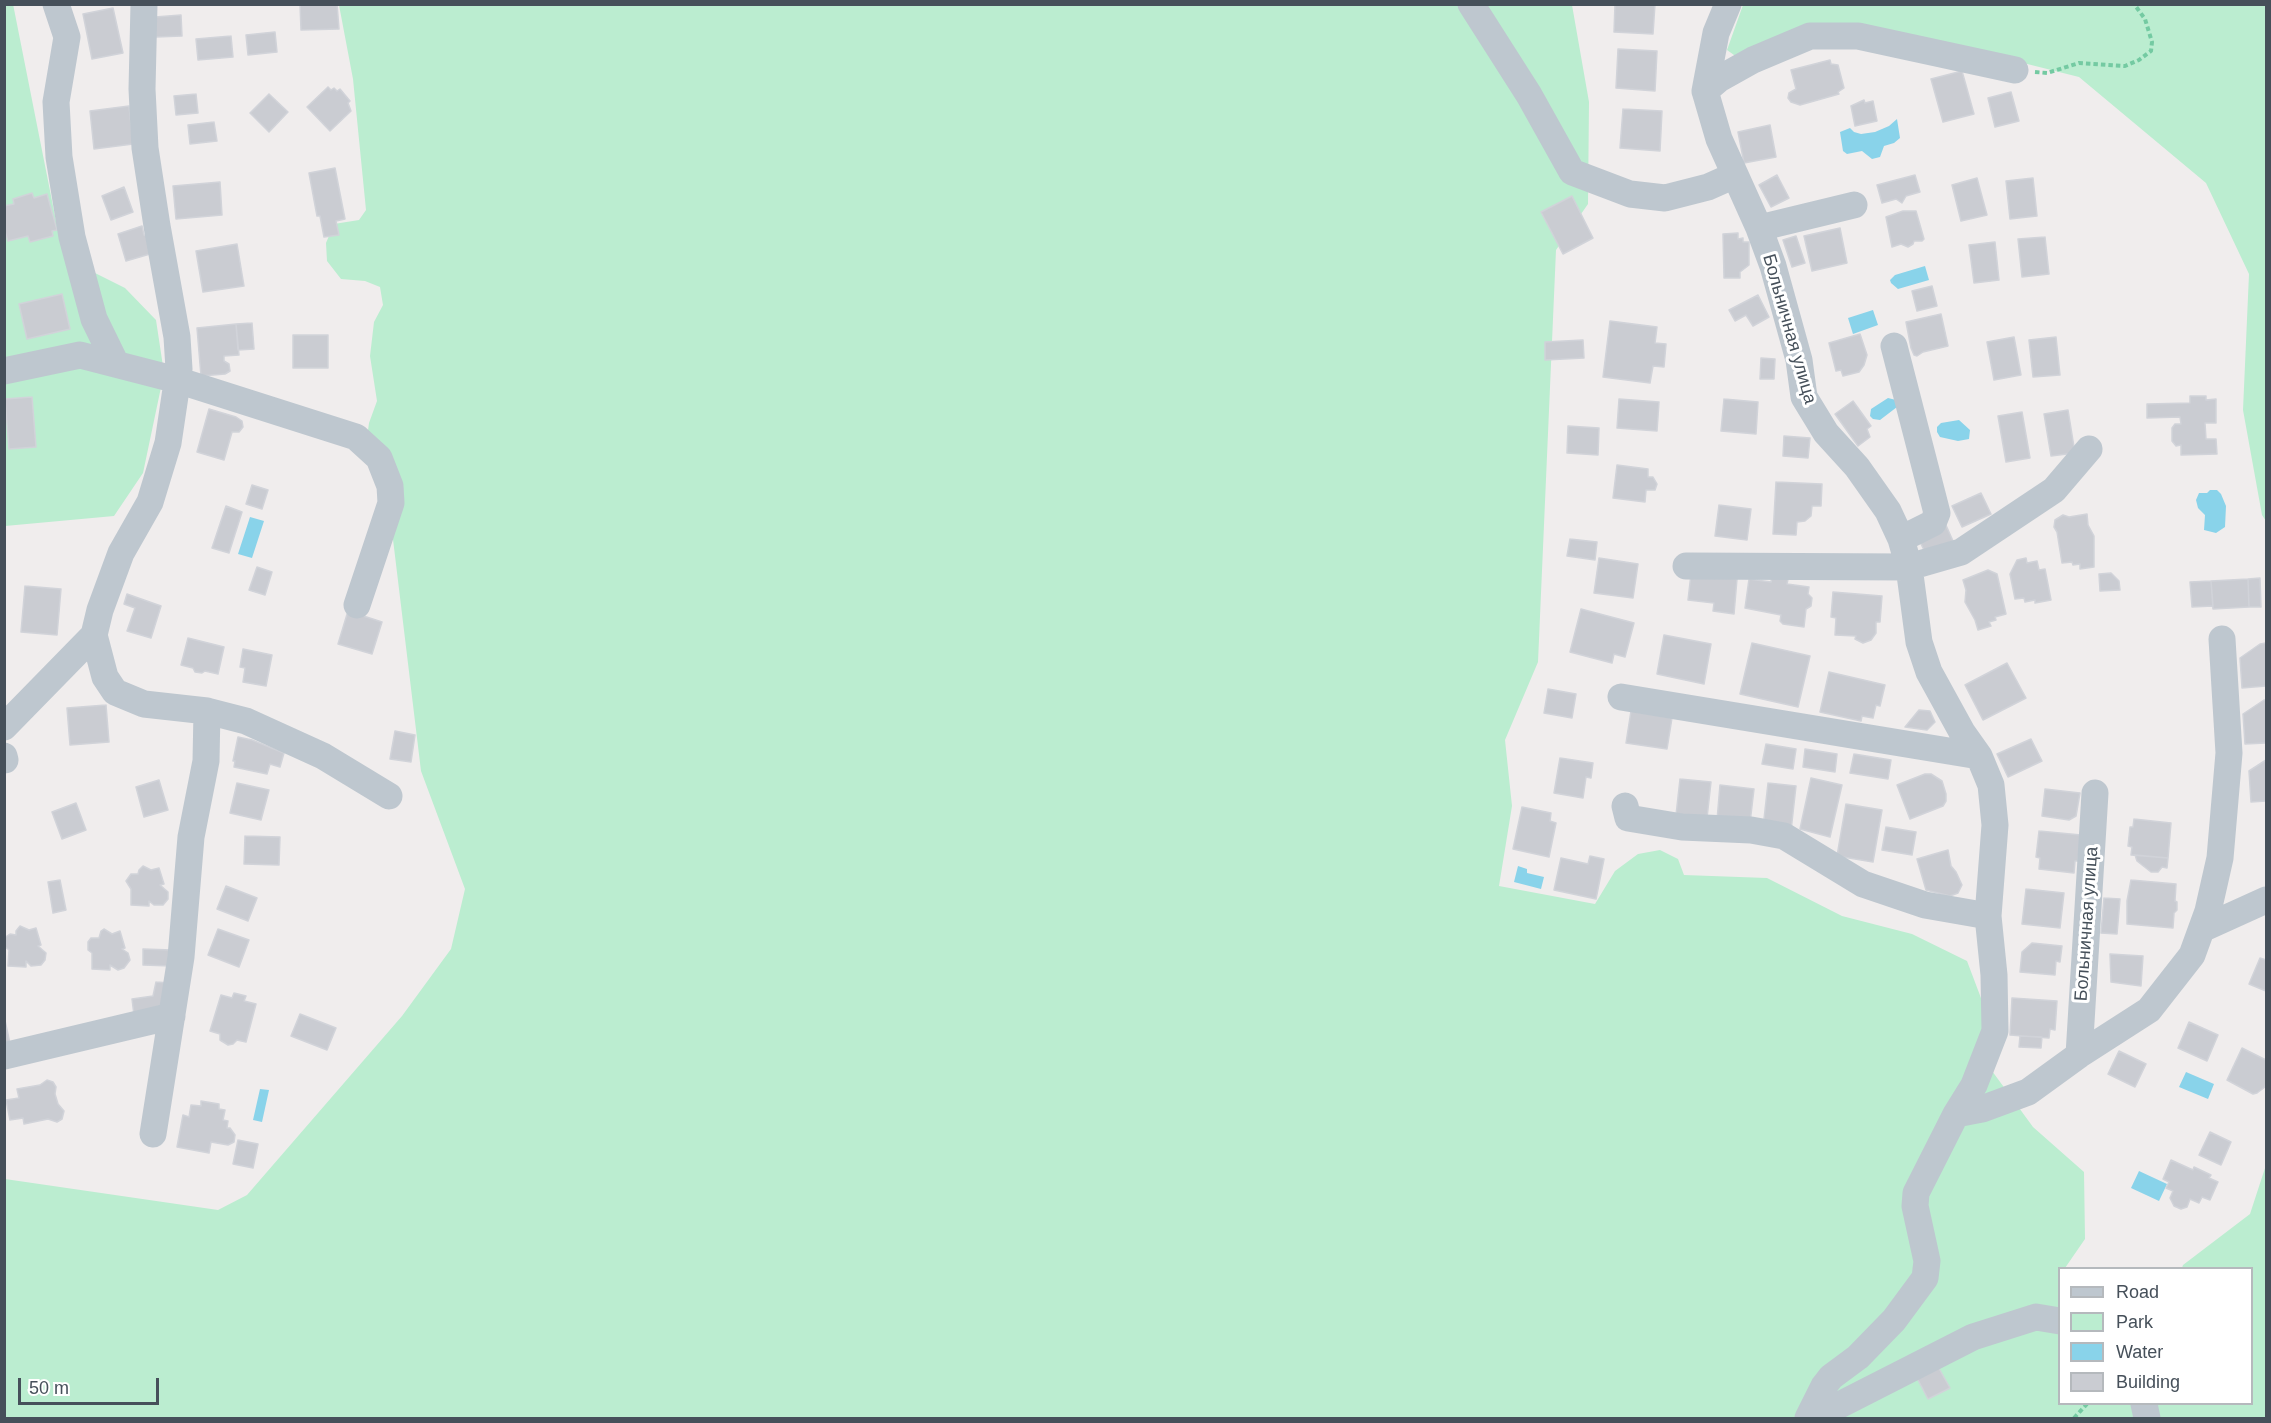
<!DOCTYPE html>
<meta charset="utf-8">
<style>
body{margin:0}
#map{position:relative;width:2271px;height:1423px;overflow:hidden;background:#f0eded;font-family:Arial,sans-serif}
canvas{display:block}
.frame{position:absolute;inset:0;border:6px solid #46505a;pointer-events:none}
.legend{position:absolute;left:2058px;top:1267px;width:195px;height:138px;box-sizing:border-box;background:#fff;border:2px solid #b5b9bd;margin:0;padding:8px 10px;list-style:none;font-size:18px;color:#46505a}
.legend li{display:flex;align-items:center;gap:12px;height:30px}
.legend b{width:30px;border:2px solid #b5b9bd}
.scale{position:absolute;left:18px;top:1378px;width:141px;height:27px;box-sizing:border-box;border:3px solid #46505a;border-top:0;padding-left:8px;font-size:18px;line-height:21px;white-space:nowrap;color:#46505a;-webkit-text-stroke:4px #fff;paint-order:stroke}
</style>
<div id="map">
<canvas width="2271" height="1423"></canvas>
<div class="frame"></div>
<ul class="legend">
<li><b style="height:8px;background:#bec7cf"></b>Road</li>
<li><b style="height:16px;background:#bbedd0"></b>Park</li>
<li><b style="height:16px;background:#89d3ea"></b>Water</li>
<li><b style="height:16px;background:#caccd2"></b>Building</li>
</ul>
<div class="scale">50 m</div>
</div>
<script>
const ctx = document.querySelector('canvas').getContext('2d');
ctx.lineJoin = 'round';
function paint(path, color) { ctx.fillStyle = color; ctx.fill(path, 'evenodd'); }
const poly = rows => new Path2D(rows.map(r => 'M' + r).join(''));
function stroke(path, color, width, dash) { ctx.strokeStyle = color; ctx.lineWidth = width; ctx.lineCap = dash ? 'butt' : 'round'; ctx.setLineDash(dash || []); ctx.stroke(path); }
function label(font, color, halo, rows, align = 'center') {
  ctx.font = font + ' Arial,sans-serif'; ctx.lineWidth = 6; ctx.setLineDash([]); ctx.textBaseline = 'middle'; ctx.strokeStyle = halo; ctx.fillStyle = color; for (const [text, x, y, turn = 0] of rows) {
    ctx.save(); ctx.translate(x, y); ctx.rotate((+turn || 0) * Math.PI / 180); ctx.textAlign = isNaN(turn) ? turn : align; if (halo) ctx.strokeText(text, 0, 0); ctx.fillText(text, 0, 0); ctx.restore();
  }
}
paint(poly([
 [13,4,56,221,81,266,125,288,156,320,164,373,143,473,114,516,5,526,4,5],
 [339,5,1572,5,1589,102,1588,204,1556,250,1538,662,1505,740,1512,806,1499,886,1595,904,1615,871,1638,854,1660,850,1678,859,1684,875,1767,878,1842,916,1912,934,1967,961,1984,1006,1984,1060,2033,1127,2084,1172,2085,1239,2065,1268,2060,1268,2060,1404,2252,1404,2252,1268,2182,1268,2183,1265,2250,1214,2266,1165,2266,1418,5,1418,5,1179,218,1210,247,1195,402,1016,451,949,465,889,421,771,388,498,367,438,369,423,377,401,370,356,374,322,383,305,380,287,365,281,341,279,327,261,326,243,334,224,359,220,366,210,353,79],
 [1743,5,2266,5,2266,521,2262,515,2243,410,2249,274,2206,183,2079,77,1904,33,1741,60,1727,50]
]), '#bbedd0');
paint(poly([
 [1897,119,1900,138,1894,143,1884,146,1880,157,1872,159,1862,151,1847,154,1843,151,1840,132,1850,128,1854,132,1861,134,1875,132,1889,126],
 [1925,266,1929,280,1898,289,1891,283,1890,280,1895,275],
 [1873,310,1878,325,1853,334,1848,318],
 [1888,398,1896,400,1897,407,1880,420,1873,419,1870,416,1871,409],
 [1959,420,1970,430,1969,439,1958,441,1940,437,1937,432,1937,427,1941,423],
 [2210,490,2217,490,2221,494,2226,506,2225,527,2216,533,2204,530,2205,515,2198,508,2196,500,2199,493,2207,493],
 [250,517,264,521,252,558,238,554],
 [1518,866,1527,869,1527,873,1544,877,1541,889,1514,882],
 [2186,1072,2214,1084,2208,1099,2179,1087],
 [260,1089,269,1090,262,1122,253,1120],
 [2139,1171,2167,1184,2159,1201,2131,1188]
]), '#89d3ea');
const building = poly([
 [300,4,337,4,339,29,301,30,300,4],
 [1615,4,1655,4,1653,34,1614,32,1615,4],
 [113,8,123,53,92,59,83,14,113,8],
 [181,15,182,36,156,37,155,17,181,15],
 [275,32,277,52,248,55,246,35,275,32],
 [231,36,233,57,198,60,196,39,231,36],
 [1618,49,1657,51,1655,91,1616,88,1618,49],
 [1830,60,1831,64,1838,65,1844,88,1838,92,1839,94,1800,105,1791,102,1788,98,1789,93,1796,89,1791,70,1830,60],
 [1962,71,1974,114,1943,122,1931,79,1962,71],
 [328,87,331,90,334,88,337,91,340,89,350,101,348,103,351,111,330,131,307,107,328,87],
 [2011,92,2019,121,1995,127,1988,98,2011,92],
 [196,94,198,113,176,115,174,96,196,94],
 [269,94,288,112,269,132,250,113,269,94],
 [1864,100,1865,103,1873,101,1877,121,1855,126,1851,106,1864,100],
 [129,106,133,144,94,149,90,111,129,106],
 [1623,109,1662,111,1660,151,1620,148,1623,109],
 [214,122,217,141,190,144,188,125,214,122],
 [1770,125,1776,157,1744,163,1738,132,1770,125],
 [335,168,345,219,336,221,339,235,324,237,320,216,317,216,309,173,335,168],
 [1777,175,1789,198,1771,207,1759,185,1777,175],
 [1915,175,1920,192,1906,196,1902,203,1896,199,1882,203,1877,185,1915,175],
 [1977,178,1987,215,1961,221,1952,185,1977,178],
 [2033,178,2037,216,2010,219,2006,181,2033,178],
 [220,182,222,215,176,219,173,186,220,182],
 [124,187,133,212,111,220,102,196,124,187],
 [32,193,34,198,47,194,57,230,52,231,53,236,30,242,28,236,8,241,4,228,4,206,14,204,13,199,32,193],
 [1572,196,1593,238,1563,254,1541,212,1572,196],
 [1903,211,1916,211,1924,239,1922,241,1914,241,1913,244,1908,247,1901,244,1892,247,1886,217,1903,211],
 [142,226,144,235,148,236,150,254,126,261,118,234,142,226],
 [1840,228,1847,263,1812,271,1804,236,1840,228],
 [1738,233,1738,239,1743,238,1743,242,1749,242,1749,265,1740,272,1740,278,1724,278,1723,234,1738,233],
 [1796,236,1805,263,1792,267,1783,240,1796,236],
 [2045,237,2049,274,2022,277,2018,239,2045,237],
 [1995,242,1999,280,1974,283,1969,245,1995,242],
 [237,244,244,286,203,292,196,251,237,244],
 [1932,286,1937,306,1917,311,1912,291,1932,286],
 [62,294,70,329,27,339,19,304,62,294],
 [1758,295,1769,317,1753,326,1746,315,1735,321,1729,310,1758,295],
 [1941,314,1948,346,1923,352,1917,356,1914,355,1911,348,1906,322,1941,314],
 [1610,321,1657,327,1655,343,1666,344,1664,367,1653,366,1650,383,1603,377,1610,321],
 [252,323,254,349,238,350,236,324,252,323],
 [236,324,239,355,224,356,224,361,229,364,230,371,225,374,201,376,197,328,236,324],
 [1860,334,1867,355,1864,365,1859,372,1843,376,1841,370,1836,371,1829,343,1860,334],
 [293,335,328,335,328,368,293,368,293,335],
 [2014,337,2021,375,1994,380,1987,342,2014,337],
 [2056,337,2060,375,2033,377,2029,340,2056,337],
 [1583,340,1584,358,1545,360,1545,342,1583,340],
 [1761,358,1775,359,1774,379,1760,379,1761,358],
 [2190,396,2206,396,2206,400,2216,399,2216,423,2205,423,2206,439,2216,439,2217,454,2181,455,2181,445,2176,446,2172,441,2172,428,2175,424,2181,424,2180,417,2147,418,2147,404,2190,403,2190,396],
 [32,397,36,447,9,449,5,399,32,397],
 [1619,399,1659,402,1657,431,1617,428,1619,399],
 [1724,399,1758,402,1756,434,1721,431,1724,399],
 [1853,401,1871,426,1867,429,1870,437,1858,446,1835,414,1853,401],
 [209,409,236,417,242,421,243,427,239,432,232,432,224,460,197,452,209,409],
 [2068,410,2075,453,2051,456,2044,414,2068,410],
 [2022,412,2030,458,2006,462,1998,416,2022,412],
 [1568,426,1599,428,1598,455,1567,453,1568,426],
 [1784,436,1810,438,1808,458,1783,456,1784,436],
 [1617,465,1648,469,1648,477,1653,477,1657,484,1655,490,1646,490,1645,502,1613,498,1617,465],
 [1776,482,1822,484,1821,506,1812,506,1811,516,1805,521,1797,522,1796,535,1773,534,1776,482],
 [252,485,268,490,262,509,246,504,252,485],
 [1981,493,1991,514,1962,527,1952,506,1981,493],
 [1719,505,1751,509,1747,540,1715,536,1719,505],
 [226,506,242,512,229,553,212,548,226,506],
 [2087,514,2088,525,2094,536,2094,567,2080,569,2080,564,2073,565,2072,562,2062,563,2057,532,2054,527,2055,520,2063,515,2069,517,2087,514],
 [1945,523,1953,541,1926,554,1917,536,1945,523],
 [1570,539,1597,542,1595,560,1567,556,1570,539],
 [1599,558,1638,564,1633,598,1594,593,1599,558],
 [2026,558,2027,563,2037,561,2039,570,2045,569,2051,600,2035,603,2035,600,2025,602,2024,598,2015,599,2010,574,2017,560,2026,558],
 [257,567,272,572,265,595,249,590,257,567],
 [1988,570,1997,574,2006,614,1995,617,1996,620,1989,622,1991,626,1978,630,1975,620,1965,602,1966,590,1963,580,1988,570],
 [2111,573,2119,581,2120,590,2100,591,2099,574,2111,573],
 [1691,574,1737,579,1734,614,1713,611,1714,603,1688,600,1691,574],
 [1772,577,1788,579,1787,584,1809,587,1808,594,1812,598,1811,606,1806,609,1804,627,1783,624,1780,621,1781,615,1745,608,1749,579,1771,582,1772,577],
 [2260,578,2261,607,2249,607,2248,579,2260,578],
 [2248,579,2249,607,2213,609,2211,581,2248,579],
 [2211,581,2213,606,2192,607,2190,582,2211,581],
 [25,586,61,589,57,635,21,632,25,586],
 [1833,592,1882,596,1880,622,1876,622,1876,633,1871,640,1863,643,1855,639,1856,636,1835,635,1836,618,1831,617,1833,592],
 [127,594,161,606,151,638,127,631,135,608,124,604,127,594],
 [1581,609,1634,623,1625,657,1614,654,1612,663,1570,652,1581,609],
 [348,611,382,622,372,654,338,644,348,611],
 [1664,635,1711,644,1704,684,1657,674,1664,635],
 [188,638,224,647,218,674,205,671,202,673,195,672,193,668,181,665,188,638],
 [1752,643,1810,656,1798,707,1740,694,1752,643],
 [2266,643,2266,686,2242,688,2240,658,2260,644,2266,643],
 [243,649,272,655,266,686,243,682,245,668,240,667,243,649],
 [2007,663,2026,698,1983,720,1965,685,2007,663],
 [1829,672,1885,685,1880,706,1876,705,1873,718,1862,716,1861,721,1820,712,1829,672],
 [1548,689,1576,694,1572,718,1544,713,1548,689],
 [2264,700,2266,700,2266,743,2245,744,2243,714,2264,700],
 [106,705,109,742,70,745,67,708,106,705],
 [1919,710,1930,711,1935,722,1927,730,1905,727,1919,710],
 [1631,711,1672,718,1667,749,1626,743,1631,711],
 [395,731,415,735,411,762,390,759,395,731],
 [238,737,252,740,284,753,280,767,270,764,267,774,234,767,235,761,233,761,238,737],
 [2031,739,2042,761,2008,777,1997,754,2031,739],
 [1766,744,1796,749,1793,769,1762,764,1766,744],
 [1805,749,1837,754,1835,772,1803,767,1805,749],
 [1854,754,1891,760,1888,779,1850,773,1854,754],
 [1560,758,1593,763,1591,778,1586,777,1583,798,1554,793,1560,758],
 [2266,760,2266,801,2251,802,2249,771,2266,760],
 [1925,774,1931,774,1942,781,1946,794,1946,801,1943,806,1910,819,1897,785,1925,774],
 [1811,778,1842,785,1830,837,1800,829,1811,778],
 [1680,779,1711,782,1707,818,1676,815,1680,779],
 [159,780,168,810,144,817,136,787,159,780],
 [237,783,269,790,261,820,230,813,237,783],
 [1768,783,1796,786,1791,831,1763,828,1768,783],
 [1720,785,1754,789,1750,823,1717,820,1720,785],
 [2045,789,2080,793,2076,816,2069,820,2042,816,2045,789],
 [76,803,86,830,62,839,52,812,76,803],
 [1846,804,1882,810,1873,862,1837,856,1846,804],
 [1522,807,1551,813,1550,821,1556,823,1549,857,1513,849,1522,807],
 [2134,819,2171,823,2168,858,2131,855,2132,847,2128,846,2130,827,2133,827,2134,819],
 [1886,827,1916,832,1912,855,1882,850,1886,827],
 [2039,831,2081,835,2078,861,2075,861,2074,873,2039,869,2040,858,2036,857,2039,831],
 [245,836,280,837,279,865,244,864,245,836],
 [1948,850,1951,866,1956,872,1962,885,1958,893,1950,896,1926,890,1917,859,1948,850],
 [2135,855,2168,858,2167,868,2162,867,2158,872,2151,872,2137,861,2135,855],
 [1590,856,1604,859,1596,899,1554,890,1561,858,1588,864,1590,856],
 [143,866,151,870,159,868,164,884,160,885,168,892,168,899,163,905,154,905,149,901,149,906,131,905,131,889,126,881,131,874,138,874,139,870,143,866],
 [60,880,66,910,53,913,48,882,60,880],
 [2131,880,2176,884,2175,901,2177,902,2177,910,2174,913,2173,928,2127,924,2127,901,2131,880],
 [226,886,257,898,248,921,217,909,226,886],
 [2026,889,2064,893,2060,928,2022,924,2026,889],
 [2104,898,2120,899,2117,934,2101,933,2104,898],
 [20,926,29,930,36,928,41,945,38,946,46,953,45,960,41,965,31,966,26,961,26,967,8,966,9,950,4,946,4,938,10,934,16,935,16,931,20,926],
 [104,929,112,934,120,931,125,948,122,949,128,953,130,960,124,968,118,970,110,965,110,970,92,969,92,953,88,950,88,942,91,938,99,938,101,931,104,929],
 [218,929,249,940,239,967,208,955,218,929],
 [2032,943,2062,946,2060,962,2056,961,2055,975,2020,972,2022,952,2032,943],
 [143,949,172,950,171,966,143,965,143,949],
 [2110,954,2143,956,2141,986,2111,982,2110,954],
 [2260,958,2266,960,2266,991,2249,984,2260,958],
 [156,982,170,983,164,1010,134,1015,132,999,153,996,156,982],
 [234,993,246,996,244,1001,256,1004,246,1042,237,1040,233,1044,228,1045,220,1040,220,1034,210,1031,221,995,232,998,234,993],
 [2012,998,2057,1001,2055,1030,2050,1029,2049,1038,2010,1035,2012,998],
 [300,1014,336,1028,327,1050,291,1036,300,1014],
 [4,1016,11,1048,4,1049,4,1016],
 [2189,1022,2218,1035,2207,1061,2178,1048,2189,1022],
 [2020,1036,2042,1037,2041,1048,2019,1047,2020,1036],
 [2242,1048,2266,1060,2266,1083,2265,1087,2257,1093,2253,1094,2227,1080,2242,1048],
 [2119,1051,2146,1064,2135,1087,2108,1074,2119,1051],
 [47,1080,53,1082,56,1087,55,1094,58,1104,64,1111,62,1119,57,1122,48,1119,24,1124,23,1118,10,1120,6,1100,19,1098,17,1089,40,1085,47,1080],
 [201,1101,219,1104,219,1109,225,1110,223,1120,228,1121,227,1128,230,1128,235,1135,234,1142,228,1145,211,1142,209,1153,177,1147,183,1115,189,1117,191,1105,201,1106,201,1101],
 [2210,1132,2231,1142,2221,1165,2199,1155,2210,1132],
 [238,1140,258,1144,253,1168,233,1164,238,1140],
 [2171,1160,2193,1170,2194,1167,2211,1175,2209,1178,2218,1182,2210,1200,2202,1197,2199,1203,2190,1199,2187,1207,2181,1209,2174,1206,2170,1198,2173,1191,2166,1188,2169,1182,2163,1179,2171,1160],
 [1937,1365,1950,1388,1928,1399,1916,1376,1937,1365]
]);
paint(building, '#caccd2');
stroke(building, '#d1d3d9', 1.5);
stroke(poly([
 [2035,72,2047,73,2079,63,2125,66,2139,60,2151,51,2152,42,2145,19,2134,4],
 [2074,1418,2087,1404]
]), '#74caa2', 4, [4.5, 3]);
stroke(poly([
 [56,4,67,37,56,102,59,157,72,237,94,319,116,364],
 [144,4,142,89,145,148,157,226,177,337,179,369,168,443,150,502,121,553,100,610,94,635,105,677,115,692,144,704,207,711,206,761,191,837,181,957,153,1134],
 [1471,4,1529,95,1572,172,1630,194,1665,198,1708,187,1735,175],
 [1728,4,1716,33,1705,91,1719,139,1759,228,1773,266,1799,360,1804,397,1826,433,1857,467,1888,511,1901,539,1909,567,1919,642,1929,672,1962,732,1979,756,1991,785,1995,825,1988,916,1994,975,1995,1031,1974,1085,1956,1114,1916,1193,1915,1206,1927,1261,1925,1278,1894,1320,1858,1357,1831,1377,1824,1386,1808,1418],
 [1705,91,1719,79,1753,60,1810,36,1858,36,2015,70],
 [1759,228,1854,205],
 [1894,346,1937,513,1933,523,1901,539],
 [4,371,80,355,177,380,356,437,379,458,390,486,391,503,357,605],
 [1686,566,1909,567,1961,552,2054,490,2089,449],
 [1621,697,1979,756],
 [207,711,246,721,323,756,389,796],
 [4,727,94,635],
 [4,756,5,760],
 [1625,806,1628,818,1682,827,1751,830,1784,836,1863,884,1925,905,1988,916],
 [2202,929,2266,900],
 [2079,1055,2095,793],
 [4,1056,172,1016],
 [1956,1114,1982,1109,2028,1092,2079,1055,2149,1010,2192,955,2208,911,2220,858,2229,753,2222,639],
 [2144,1404,2147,1418],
 [1814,1418,1973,1337,2036,1317,2060,1321]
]), '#bec7cf', 27);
label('18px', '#46505a', '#fff', [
 ["Больничная улица",1789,329,74],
 ["Больничная улица",2087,924,-86]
]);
</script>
